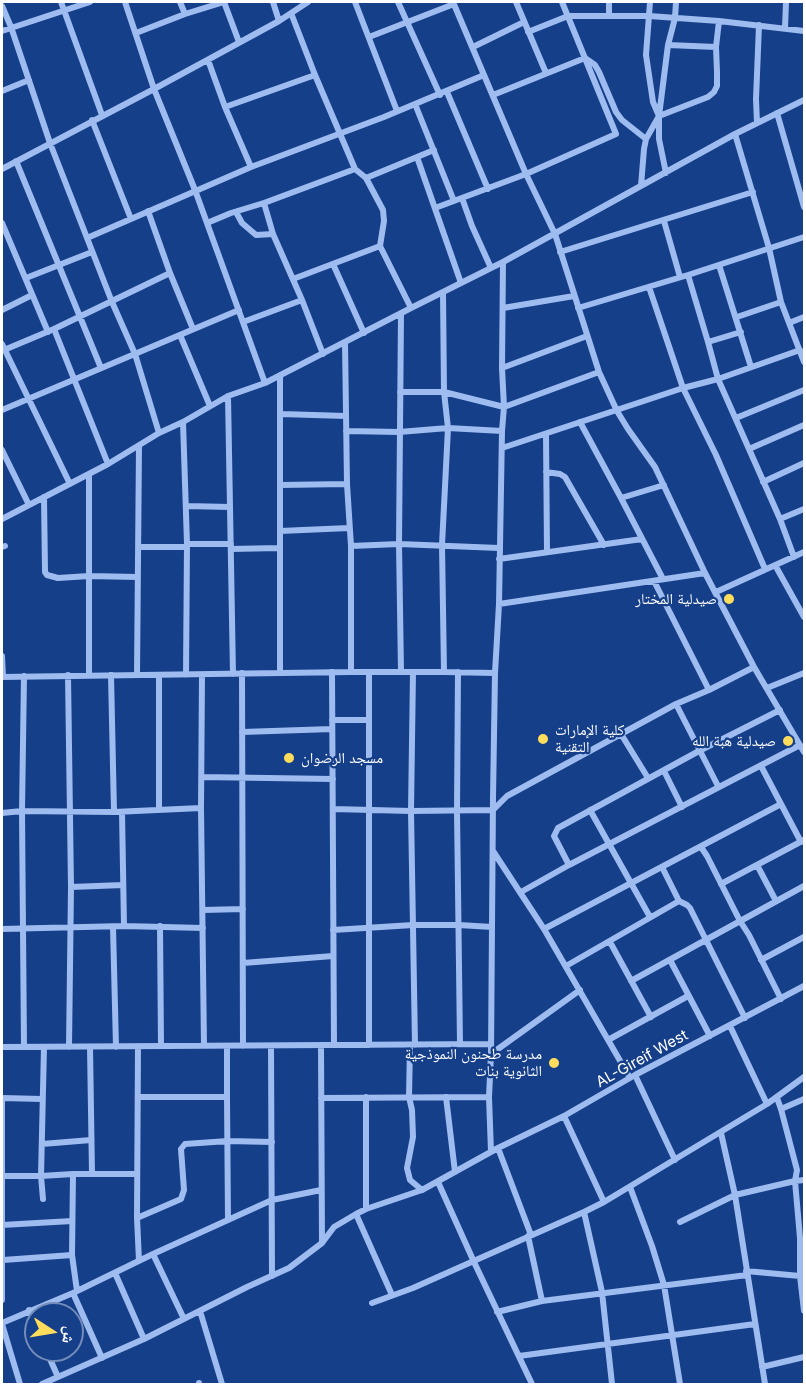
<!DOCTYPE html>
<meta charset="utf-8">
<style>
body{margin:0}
#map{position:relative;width:806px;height:1386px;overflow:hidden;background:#163f8a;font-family:Inter,"Noto Naskh Arabic",sans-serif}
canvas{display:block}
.frame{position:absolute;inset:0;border:3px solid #fff;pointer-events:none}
.north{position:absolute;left:24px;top:1302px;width:60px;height:60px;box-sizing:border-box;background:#163f8a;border:2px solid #738cb9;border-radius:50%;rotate:102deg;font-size:16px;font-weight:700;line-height:24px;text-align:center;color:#fff}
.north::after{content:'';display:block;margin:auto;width:21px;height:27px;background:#ffdd5c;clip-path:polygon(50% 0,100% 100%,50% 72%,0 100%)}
</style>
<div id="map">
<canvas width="806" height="1386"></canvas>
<div class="frame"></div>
<div class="north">ش</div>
</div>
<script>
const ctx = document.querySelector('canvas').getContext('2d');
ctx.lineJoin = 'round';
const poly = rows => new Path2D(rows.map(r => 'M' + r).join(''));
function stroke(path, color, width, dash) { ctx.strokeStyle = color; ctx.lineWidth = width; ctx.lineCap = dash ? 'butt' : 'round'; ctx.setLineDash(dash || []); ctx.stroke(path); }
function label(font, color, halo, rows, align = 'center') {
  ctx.font = font + ' Inter,"Noto Naskh Arabic",sans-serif'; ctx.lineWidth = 4.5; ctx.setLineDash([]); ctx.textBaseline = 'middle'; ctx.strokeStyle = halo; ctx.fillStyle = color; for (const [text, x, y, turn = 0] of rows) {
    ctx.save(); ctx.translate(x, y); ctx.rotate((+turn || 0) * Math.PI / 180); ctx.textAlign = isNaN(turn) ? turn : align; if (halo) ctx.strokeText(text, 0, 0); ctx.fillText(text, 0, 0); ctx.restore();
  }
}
stroke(poly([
 [61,2,102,115],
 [125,2,154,89,195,190,265,383],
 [224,2,239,42],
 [273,2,279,21],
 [355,2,397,111],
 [398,2,440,95],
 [453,2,526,174,555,234,599,372,617,411,628,429,655,467,705,573,754,667,804,752],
 [516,2,546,73],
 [650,2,646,55,653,102,659,116],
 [2,6,11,27,50,143,112,302,135,354,159,433],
 [291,13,315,75,355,169,366,178,383,210,384,221,380,246,411,308],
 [185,14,224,2],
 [609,16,609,2],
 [785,28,786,2],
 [2,31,90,2],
 [528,32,568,16,649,16,719,21,804,31],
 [136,33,185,14,180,2],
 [369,37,454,4],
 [668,45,716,47],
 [473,47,524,22],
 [208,60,225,107,251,167],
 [2,91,29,80],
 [447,92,488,189],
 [493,95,585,58,595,65,599,72,616,112,622,120,646,139],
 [415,104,454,201],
 [225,107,315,75],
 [777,113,804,207],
 [92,120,131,219],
 [757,123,756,99,759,25],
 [735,134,769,248,781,302,804,362],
 [434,150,417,157,461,283],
 [16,161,101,368],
 [2,169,154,89,279,21,308,2],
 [666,173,659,139,659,116,668,45,675,18,676,2],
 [366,178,417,157],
 [641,186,644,149,646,139,659,116,708,97,714,92,717,86,717,72,716,47,719,21],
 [462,198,472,226,491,268],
 [435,208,526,174,616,134,562,2],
 [148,211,170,273,193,329],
 [236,212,242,223,256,235,273,234],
 [664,221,680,277],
 [2,223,48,332],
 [207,223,231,213,267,202],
 [87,238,251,167,384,117,484,75],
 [560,252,753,192],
 [333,264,364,333],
 [719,265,751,367],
 [688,275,708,342,718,379,780,519,794,557],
 [26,278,92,252],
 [293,279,380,246],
 [649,287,683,388,716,455,765,569],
 [443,292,444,392,448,428,442,545,444,672],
 [503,308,574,296],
 [578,308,688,275,804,237],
 [2,310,32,295],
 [737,317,781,302],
 [243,322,302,300],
 [789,323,804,317],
 [54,329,170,273],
 [180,335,210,406],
 [345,342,347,484,351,546,351,672],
 [708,342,741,332],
 [2,344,70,484],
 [4,350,54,329,108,464],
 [323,354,302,300,273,234,264,203,355,169],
 [502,368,587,336],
 [400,392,444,392,504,407,599,372],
 [228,396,233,674],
 [2,410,239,310],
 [281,414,346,416],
 [736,418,804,390],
 [183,422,187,544,186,675],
 [580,422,621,498,663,579],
 [346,431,399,432,448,428,502,431],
 [546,434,547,552],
 [502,448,683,388,718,379,800,350],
 [749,449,804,425],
 [2,450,29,505],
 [546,472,560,474,565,477,604,545],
 [763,482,804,463],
 [280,485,347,484],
 [44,497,45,572,47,575,58,578,89,576,137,577],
 [621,498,664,485],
 [186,506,230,507],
 [2,519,108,464,159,433,183,422,228,396,265,383,411,308,503,262,735,134,804,100],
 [780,519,804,509],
 [280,531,349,528],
 [187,544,231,544],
 [351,546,399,544,499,548],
 [2,547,5,546],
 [139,547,186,547],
 [231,549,279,548],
 [499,559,642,539],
 [775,565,804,617],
 [654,581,709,690],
 [716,592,804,552],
 [499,604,705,573],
 [2,656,3,677],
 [332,672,334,1045],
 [401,672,399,544,401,314],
 [413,672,411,811,415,1045],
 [458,672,457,811,460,1044],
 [242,673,243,1046],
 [280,673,280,376],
 [68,675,71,887,69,1047],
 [89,675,89,474],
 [111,675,114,812],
 [137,675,139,446],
 [159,675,159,810],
 [202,675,201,808,204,1046],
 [24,676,22,811,24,1047],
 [2,677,351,672,444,672,495,673],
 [767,688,804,673],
 [676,704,718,786],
 [332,720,369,720],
 [242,732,332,729],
 [621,734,648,778],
 [761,766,801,842],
 [664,771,682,807],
 [202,777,333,779],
 [333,809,411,811,493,810,507,796,621,734,676,704,709,690,754,667],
 [590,810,650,917],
 [122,812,124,926],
 [2,813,22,811,114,812,201,808],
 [701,847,707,856,740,921,749,935,781,999],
 [493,851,544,929,630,1078],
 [569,865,554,836,558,828,699,751,780,710],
 [757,865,776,901],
 [662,867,679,901,687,905,690,908,745,1018],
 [721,884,804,840],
 [71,887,123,885],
 [521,892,569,865,800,745],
 [203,910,243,909],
 [160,926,161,1046],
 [113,927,116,1047],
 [2,929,124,926,203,928],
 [544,929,781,804],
 [333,930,413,925,459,925,492,927],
 [610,942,651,1017],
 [670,960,710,1036],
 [761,960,804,937],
 [243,963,333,956],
 [566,966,679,901],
 [631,981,804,886],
 [730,1026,767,1104],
 [608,1040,688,996],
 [321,1045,322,1243],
 [369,1045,369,672],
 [410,1045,409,1097,412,1110,413,1137,407,1168,410,1180,422,1190],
 [227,1046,227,1097],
 [271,1046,272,1276],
 [2,1047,491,1044],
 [90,1047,92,1174],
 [138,1047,137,1218,139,1261],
 [491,1054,580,990],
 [635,1075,675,1160],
 [138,1097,227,1097,228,1220],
 [446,1097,455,1172],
 [2,1098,42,1099],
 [321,1098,489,1097],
 [777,1098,781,1109,797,1170,795,1181,800,1238,800,1276,804,1311],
 [781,1109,804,1099],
 [564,1116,604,1202],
 [721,1133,735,1195,765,1384],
 [42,1144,91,1140],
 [498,1148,531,1235],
 [491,1152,489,1097,491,1054,493,798,495,673,499,604,502,431,504,407,502,368,503,262],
 [73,1174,72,1255,77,1291],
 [2,1176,41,1176,73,1174,137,1174],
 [438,1182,474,1262,532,1384],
 [630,1187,652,1246,664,1285,680,1384],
 [43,1199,41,1176,44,1047],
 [366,1209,366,1097],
 [584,1212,602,1292,612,1384],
 [356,1214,392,1295],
 [137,1218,181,1199,184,1190,181,1149,185,1144,228,1141,272,1142],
 [680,1222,735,1195,795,1181,804,1180],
 [2,1225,72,1221],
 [528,1236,542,1301],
 [153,1254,184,1319],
 [3,1260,72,1255],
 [746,1271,800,1276],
 [115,1273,144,1339],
 [73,1293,102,1358],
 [2,1300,2,1098],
 [372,1303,413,1288,584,1212,604,1202,767,1104,804,1077],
 [29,1310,36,1326],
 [200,1311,222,1384],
 [497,1312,542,1301,747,1275],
 [2,1323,73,1293,153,1254,272,1200,321,1190],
 [2,1324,20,1384],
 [46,1350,58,1377],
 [519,1356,755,1324],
 [762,1367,804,1357],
 [199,1383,199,1384],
 [42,1384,144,1339,247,1287,289,1268,322,1243,334,1227,356,1214,366,1209,422,1190,498,1148,564,1116,635,1075,804,986]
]), '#9ebcef', 6);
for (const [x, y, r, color] of [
 [729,599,6,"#ffdd5c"],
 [543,739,6,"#ffdd5c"],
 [788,741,6,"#ffdd5c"],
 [289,758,6,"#ffdd5c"],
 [554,1063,6,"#ffdd5c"]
]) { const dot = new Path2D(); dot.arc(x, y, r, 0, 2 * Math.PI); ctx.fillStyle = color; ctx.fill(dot); stroke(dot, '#163f8a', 2); }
label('15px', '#fff', '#163f8a', [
 ["صيدلية المختار",717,599],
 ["كلية الإمارات",555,730,"left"],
 ["التقنية",555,747,"left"],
 ["صيدلية هبة الله",776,741],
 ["مسجد الرضوان",301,758,"left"],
 ["مدرسة طحنون النموذجية",542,1054],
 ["الثانوية بنات",542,1071]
], 'right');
label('15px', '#fff', '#163f8a', [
 ["AL-Gireif West",642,1059,-29]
]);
</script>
